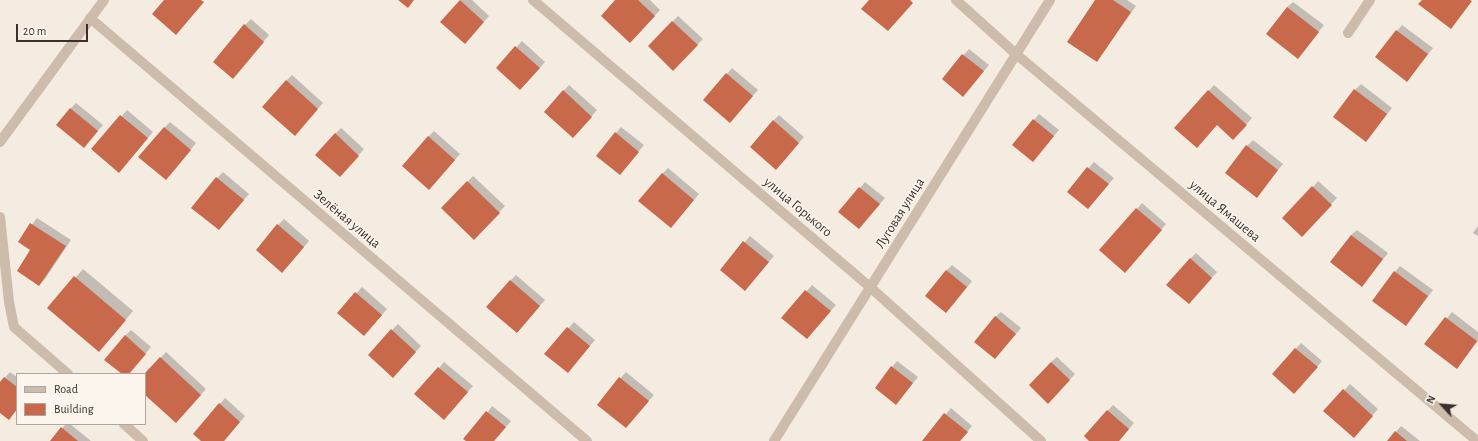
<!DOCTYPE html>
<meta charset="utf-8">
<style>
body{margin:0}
#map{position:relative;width:1478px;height:441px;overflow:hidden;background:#f4ebe1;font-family:"Alegreya Sans",sans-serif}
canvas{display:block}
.legend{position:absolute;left:16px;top:373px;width:130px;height:52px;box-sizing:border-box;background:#fbf5ee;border:1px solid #aea6a0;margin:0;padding:5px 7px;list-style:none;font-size:12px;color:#3b302b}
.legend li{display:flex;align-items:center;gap:8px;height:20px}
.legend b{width:20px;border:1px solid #aea6a0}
.north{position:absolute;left:1422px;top:385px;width:40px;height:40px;-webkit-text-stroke:3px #fbf5ee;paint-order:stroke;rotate:296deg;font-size:11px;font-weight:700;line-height:16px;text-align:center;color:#3b302b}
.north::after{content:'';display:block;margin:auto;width:14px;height:18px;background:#3b302b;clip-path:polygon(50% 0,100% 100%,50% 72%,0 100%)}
.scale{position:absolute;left:16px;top:24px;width:72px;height:18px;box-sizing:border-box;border:2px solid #3b302b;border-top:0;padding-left:5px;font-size:12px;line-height:14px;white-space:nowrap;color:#3b302b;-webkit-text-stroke:3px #fbf5ee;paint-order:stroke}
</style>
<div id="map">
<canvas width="1478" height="441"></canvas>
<ul class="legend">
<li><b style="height:5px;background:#cdbbac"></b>Road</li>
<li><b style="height:11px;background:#c8694b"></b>Building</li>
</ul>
<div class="north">N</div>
<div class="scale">20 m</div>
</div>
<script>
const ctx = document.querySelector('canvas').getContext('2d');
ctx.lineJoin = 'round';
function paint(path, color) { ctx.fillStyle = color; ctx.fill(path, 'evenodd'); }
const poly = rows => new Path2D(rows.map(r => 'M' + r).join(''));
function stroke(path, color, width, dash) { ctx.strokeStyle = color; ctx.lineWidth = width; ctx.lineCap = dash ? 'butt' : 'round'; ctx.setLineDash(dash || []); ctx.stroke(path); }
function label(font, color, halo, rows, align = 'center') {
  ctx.font = font + ' "Alegreya Sans",sans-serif'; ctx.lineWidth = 3; ctx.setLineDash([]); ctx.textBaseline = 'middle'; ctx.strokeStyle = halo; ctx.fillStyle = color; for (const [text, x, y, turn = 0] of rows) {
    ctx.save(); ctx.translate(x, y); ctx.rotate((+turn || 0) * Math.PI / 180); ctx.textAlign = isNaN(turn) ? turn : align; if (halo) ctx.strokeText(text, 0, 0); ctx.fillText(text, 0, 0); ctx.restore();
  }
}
paint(poly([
 [461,0,472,0,489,16,470,37,441,22],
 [617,0,650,0,660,10,636,36],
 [1096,0,1127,0,1136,6,1097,61],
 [1293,2,1324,25,1298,58,1287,7],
 [678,16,703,39,679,64,649,46],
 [251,19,269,35,238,72,245,25],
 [1402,25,1433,48,1407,81,1376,57],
 [522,41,545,62,526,83,497,68],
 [969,49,989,65,968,90,943,79],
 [732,68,758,90,735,116,727,74],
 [292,75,323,103,300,129,286,81],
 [1361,84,1392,108,1371,135,1355,90],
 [569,85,597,110,579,131,545,112],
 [1214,85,1252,118,1239,133,1217,124,1175,128],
 [76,103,103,125,89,141,71,108],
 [127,110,153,132,124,166,92,149],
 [1039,114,1059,130,1033,161,1034,120],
 [779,115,804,137,782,163,774,120],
 [170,122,196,143,172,173,164,128],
 [621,127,644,145,625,168,616,133],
 [341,128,364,149,345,170,335,134],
 [434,131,460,154,435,183,428,137],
 [1253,140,1283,164,1257,196,1247,146],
 [1094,162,1114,178,1093,202,1068,192],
 [668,168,699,194,671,227,662,174],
 [223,172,249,194,224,223,217,178],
 [473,176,505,206,474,239,443,208],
 [1318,181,1337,198,1307,230,1313,187],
 [865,182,885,198,859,228,840,212],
 [1142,203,1166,224,1131,266,1137,209],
 [37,218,71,240,45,279,39,285,32,250,19,242],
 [284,219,309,241,288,266,278,225],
 [1478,226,1478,236,1473,233],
 [1357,230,1388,253,1362,286,1351,235],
 [750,236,774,256,750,284,721,270],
 [1196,253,1217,272,1194,297,1190,259],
 [952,265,972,281,952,306,946,271],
 [1400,266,1433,290,1406,325,1395,272],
 [83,269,133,311,107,342,49,308],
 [516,275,545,300,522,326,510,281],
 [812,285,836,305,812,332,783,318],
 [362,287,387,309,370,329,339,313],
 [1001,312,1021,328,995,358,995,317],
 [1452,312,1478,332,1478,341,1457,368,1426,344],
 [574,322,595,340,573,366,546,354],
 [398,324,421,346,398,371,392,330],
 [131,330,151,347,128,374,123,374,125,336],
 [1301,343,1322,361,1300,387,1273,374],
 [166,352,206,389,182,416,145,393,145,375],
 [1057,357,1075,374,1054,397,1051,362],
 [897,361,918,377,901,398,892,367],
 [444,362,473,386,450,413,439,368],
 [10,372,17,377,17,410,9,419,0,412,0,383],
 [626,372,654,395,631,421,598,404],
 [1350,384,1378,409,1359,431,1325,411],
 [225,398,245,416,224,441,202,441,220,404],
 [1113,405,1134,423,1119,441,1091,441,1085,436],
 [492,406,511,421,494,441,468,441],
 [951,408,972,426,960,441,924,441],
 [66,424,70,424,91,441,51,441],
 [1401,426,1420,441,1388,441]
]), '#0003');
paint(poly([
 [164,0,201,0,204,2,176,35,152,14],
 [398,0,414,0,408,8],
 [460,0,484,22,465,44,440,22],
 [615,0,638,0,655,16,630,43,601,16],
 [869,0,910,0,913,3,888,31,861,9],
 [1095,0,1113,0,1131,12,1097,62,1067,42],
 [1422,0,1470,0,1472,1,1451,29,1418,4],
 [1287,7,1319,32,1298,59,1266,34],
 [672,21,698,45,673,71,648,46],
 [244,24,264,42,233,79,213,62],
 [1396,30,1428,54,1407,82,1375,57],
 [515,46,540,68,520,90,496,68],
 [962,54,984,71,963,97,942,79],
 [726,73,753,96,730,123,703,100],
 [286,80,318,109,295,136,262,107],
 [1354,89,1387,114,1366,142,1333,117],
 [563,90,592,117,573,138,544,112],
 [1208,90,1247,125,1233,140,1217,125,1197,148,1174,128],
 [70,108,98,131,84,148,56,125],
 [120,115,148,138,119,173,91,149],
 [1033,119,1054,136,1033,162,1012,145],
 [773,120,799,143,776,170,750,147],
 [164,127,191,150,166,180,138,157],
 [615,132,639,152,620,175,596,156],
 [335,133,359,156,340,177,315,155],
 [428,136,455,160,429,190,402,166],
 [1246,145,1278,170,1257,198,1225,173],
 [1087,167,1109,184,1088,209,1067,192],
 [662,173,694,200,671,228,638,201],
 [216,177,244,200,219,230,191,208],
 [467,181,500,213,474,240,441,208],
 [1312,186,1332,205,1302,237,1282,218],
 [859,187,880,204,859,229,838,212],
 [1136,208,1162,230,1125,273,1099,250],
 [30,223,66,246,39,286,17,271,30,250,18,242],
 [277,224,304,247,282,273,256,250],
 [1351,235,1383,259,1362,287,1330,262],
 [743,241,769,262,745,291,720,270],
 [1190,258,1212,278,1189,304,1166,285],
 [946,270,967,287,946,313,925,296],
 [1394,271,1428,296,1406,326,1372,301],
 [74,276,126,320,99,352,47,308],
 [510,280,540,306,517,333,486,307],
 [805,290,831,311,807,339,781,318],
 [355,292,382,315,364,336,337,313],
 [995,316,1016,334,995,359,974,342],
 [1445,317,1477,341,1457,369,1424,344],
 [567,327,590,346,568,373,544,354],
 [391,329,416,352,393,378,368,355],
 [125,335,146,354,129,374,122,374,104,360],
 [1295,348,1318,367,1294,394,1272,374],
 [160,357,201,395,176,423,145,395,145,373],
 [1051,362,1070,380,1048,404,1029,385],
 [891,366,913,383,896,405,875,388],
 [438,367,468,392,444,420,414,394],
 [4,377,17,387,17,409,9,420,0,413,0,382],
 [619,377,649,401,626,428,597,405],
 [1343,389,1373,416,1354,438,1323,411],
 [219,403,240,422,224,441,201,441,193,434],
 [1107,410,1129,429,1119,441,1089,441,1084,436],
 [486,411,506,427,494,441,466,441,463,439],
 [944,413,968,432,960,441,922,441],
 [61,427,78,441,50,441],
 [1395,431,1407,441,1387,441]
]), '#c8694b');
stroke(poly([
 [533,0,870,287,1041,441],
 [956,0,1016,54,1477,441],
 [90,18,587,441],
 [1348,33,1370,0],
 [0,142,104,0],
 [0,217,9,302,14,327,68,374],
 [124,424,143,441],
 [774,441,1050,0]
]), '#cdbbac', 10);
label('14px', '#3b302b', '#fbf5ee', [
 ["улица Горького",798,207,40],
 ["улица Ямашева",1225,211,40],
 ["Луговая улица",900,213,-58],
 ["Зелёная улица",347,219,40]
]);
</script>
